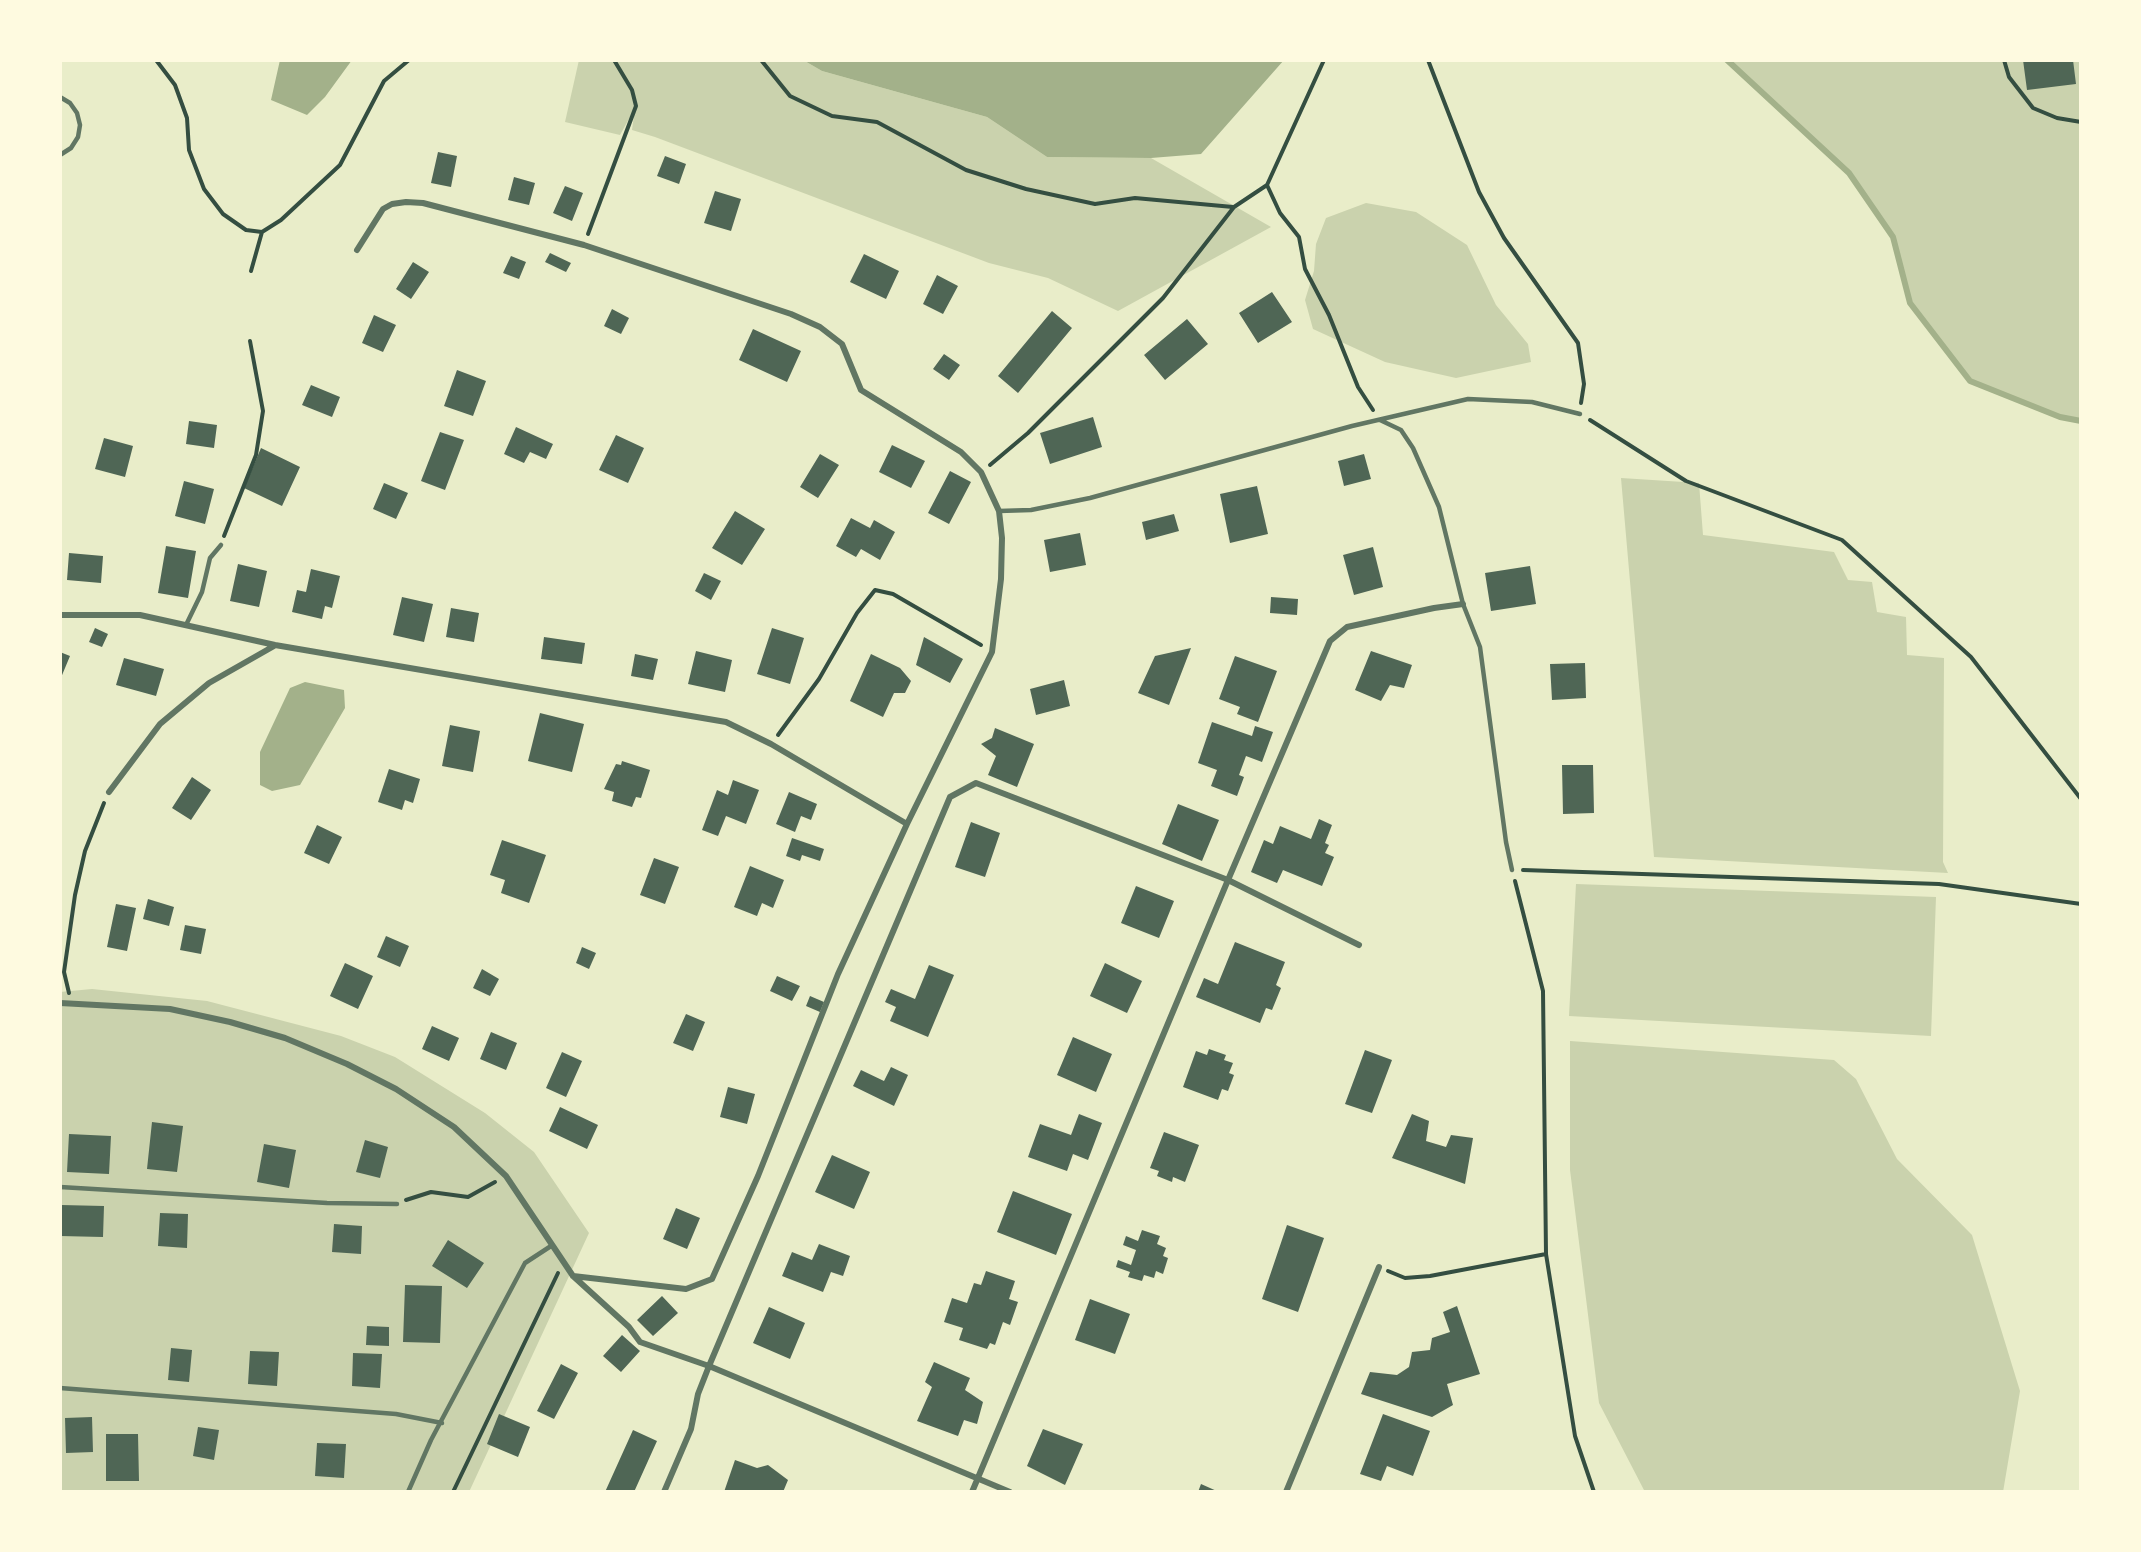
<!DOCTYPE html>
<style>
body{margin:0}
#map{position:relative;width:2141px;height:1552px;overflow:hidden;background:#e9edc9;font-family:"Noto Sans",sans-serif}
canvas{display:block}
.frame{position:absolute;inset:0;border:62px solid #fefae0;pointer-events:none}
</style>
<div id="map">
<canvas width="2141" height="1552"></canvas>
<div class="frame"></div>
</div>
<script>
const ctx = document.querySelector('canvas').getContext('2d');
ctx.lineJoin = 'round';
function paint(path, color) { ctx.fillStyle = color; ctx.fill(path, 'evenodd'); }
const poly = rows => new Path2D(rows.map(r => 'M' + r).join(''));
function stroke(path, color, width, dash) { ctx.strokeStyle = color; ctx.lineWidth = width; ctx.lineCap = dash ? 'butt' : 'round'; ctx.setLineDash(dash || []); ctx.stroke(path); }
paint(poly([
 [579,60,803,60,822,71,987,117,1047,157,1151,158,1271,227,1118,311,1048,278,989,263,655,137,632,130,635,108,620,135,565,122],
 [1727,60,2081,60,2081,421,2060,417,1970,381,1910,303,1893,237,1849,173],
 [1366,203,1416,212,1467,245,1496,305,1528,344,1531,362,1456,378,1385,362,1313,329,1305,300,1314,271,1316,244,1326,218],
 [1621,478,1699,483,1703,535,1834,552,1848,580,1872,582,1877,612,1906,617,1907,655,1944,658,1943,862,1948,873,1654,857],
 [1576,884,1936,897,1931,1036,1569,1016],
 [92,989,207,1001,341,1036,395,1057,485,1113,534,1152,589,1233,469,1492,60,1492,60,992],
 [1570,1041,1834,1060,1856,1079,1897,1159,1972,1235,2020,1391,2003,1492,1645,1492,1599,1403,1570,1170]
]), '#cad2ad');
paint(poly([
 [280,60,352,60,325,97,307,115,271,100],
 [803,60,1284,60,1201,154,1151,158,1047,157,987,117,822,71],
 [305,682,344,690,345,708,300,785,272,791,260,785,260,752,290,688]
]), '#a3b18a');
stroke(poly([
 [1727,60,1849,173,1893,237,1910,303,1970,381,2060,417,2081,421]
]), '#a3b18a', 6);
paint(poly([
 [2023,60,2073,60,2076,84,2027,90],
 [438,152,457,156,451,187,431,183],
 [665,156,686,164,679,184,657,176],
 [514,177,535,183,529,205,508,200],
 [565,186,583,193,572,221,553,213],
 [715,191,741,199,731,231,704,223],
 [550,253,571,263,566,272,545,262],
 [864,254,899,271,886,299,850,282],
 [511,256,526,262,519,279,503,273],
 [413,262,429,272,411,299,396,289],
 [937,275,958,286,943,314,923,304],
 [1272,292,1292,322,1258,343,1239,313],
 [612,309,629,318,621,334,604,326],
 [1052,311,1072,328,1018,393,998,376],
 [374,315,396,325,383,352,362,343],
 [1187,319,1208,344,1165,380,1144,355],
 [753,329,801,351,787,382,739,360],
 [944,354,960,365,949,380,933,369],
 [457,370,486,381,473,416,444,406],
 [311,385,340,397,332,417,302,405],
 [1093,417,1102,447,1050,464,1040,433],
 [189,421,217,425,214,448,186,444],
 [516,427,553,444,546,459,530,452,524,463,504,454],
 [440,432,464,440,445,490,421,481],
 [616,435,644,448,628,483,599,470],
 [104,438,133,446,125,477,95,469],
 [892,445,925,461,911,488,879,472],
 [261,448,300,467,282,506,244,488],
 [820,454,839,465,818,498,800,487],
 [1364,454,1371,479,1344,486,1338,461],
 [950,471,971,482,949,524,928,513],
 [184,481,214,489,205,524,175,516],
 [384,483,408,493,396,519,373,509],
 [1257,486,1268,534,1230,543,1220,494],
 [735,511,765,529,742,565,712,548],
 [1174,514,1179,531,1146,540,1142,522],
 [851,518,870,528,874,520,895,532,880,560,861,549,856,557,836,546],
 [1080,533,1086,565,1050,572,1044,540],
 [166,546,196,551,188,598,158,593],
 [1373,547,1383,587,1354,595,1343,555],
 [69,553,103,556,101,583,67,580],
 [238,564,267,571,259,607,230,601],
 [1530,566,1536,604,1491,611,1485,573],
 [311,569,340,576,332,608,325,606,322,619,292,612,297,590,306,592],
 [704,573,721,581,711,600,695,591],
 [402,597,433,604,424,642,393,635],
 [1271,597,1298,599,1297,615,1270,613],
 [451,608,479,613,474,642,446,637],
 [95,628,108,634,102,647,89,642],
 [772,628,804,638,790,684,757,674],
 [544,637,585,643,582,664,541,659],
 [924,637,963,659,950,683,916,665],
 [1191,648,1169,705,1138,693,1155,656],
 [696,651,732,660,725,692,688,684],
 [1371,651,1412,665,1404,688,1390,685,1381,701,1355,690],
 [60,652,70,656,60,680],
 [635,654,658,659,653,680,631,676],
 [871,654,900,668,911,681,905,693,894,693,883,717,850,701],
 [1235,656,1277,671,1258,722,1237,714,1240,707,1219,699],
 [124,658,164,669,156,696,116,685],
 [1585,663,1586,698,1552,700,1550,664],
 [1064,680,1070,706,1036,715,1030,689],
 [540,713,584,724,572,772,528,761],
 [1212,722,1252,736,1255,726,1273,732,1262,762,1246,756,1239,775,1244,777,1237,796,1211,786,1217,770,1198,763],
 [450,725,480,731,473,772,442,766],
 [995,728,1034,744,1017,787,988,775,996,756,981,744,992,738],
 [622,761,650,770,641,798,636,797,632,807,612,801,614,792,604,789,616,764,621,765],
 [1562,765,1593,765,1594,813,1563,814],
 [389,769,420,779,413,803,405,800,402,810,378,802],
 [192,777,211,790,191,820,172,808],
 [733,780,759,790,746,824,726,816,718,836,702,830,717,790,728,795],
 [789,792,817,804,811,820,801,816,795,832,776,824],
 [1178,804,1219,820,1202,861,1162,844],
 [1319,819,1332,825,1325,843,1329,845,1325,853,1334,857,1322,886,1283,870,1277,883,1251,872,1264,840,1273,844,1280,826,1311,839],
 [971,822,1000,833,985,877,955,867],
 [317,825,342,837,329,864,304,853],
 [792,838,824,849,820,861,802,855,800,861,786,856],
 [502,840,546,855,529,903,501,893,505,880,490,875],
 [654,858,679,867,665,904,640,895],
 [750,866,784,880,773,908,762,903,757,916,734,907],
 [1136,886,1174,901,1159,938,1121,923],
 [148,899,174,907,169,926,143,919],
 [116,904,136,908,127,951,107,947],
 [185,925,206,929,201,954,180,950],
 [386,936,409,946,400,967,377,957],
 [1235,942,1285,962,1276,985,1281,988,1272,1010,1266,1008,1260,1023,1196,997,1204,978,1218,984],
 [582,947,596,953,589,969,576,963],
 [345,963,373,976,358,1009,330,996],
 [1105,963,1142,981,1127,1013,1090,996],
 [929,965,954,975,928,1037,890,1021,896,1007,885,1002,891,989,915,999],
 [482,969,499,979,490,996,473,988],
 [777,976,800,986,792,1001,770,991],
 [810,996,824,1002,820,1012,806,1006],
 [686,1014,705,1022,693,1051,673,1043],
 [432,1026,459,1038,449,1061,422,1049],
 [491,1032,517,1043,506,1070,480,1059],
 [1073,1037,1112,1054,1096,1092,1057,1075],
 [1209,1049,1226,1055,1224,1060,1233,1063,1229,1073,1234,1075,1228,1091,1222,1089,1218,1100,1183,1087,1196,1051,1207,1055],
 [1365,1050,1392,1060,1372,1113,1345,1104],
 [562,1052,582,1061,566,1097,546,1088],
 [891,1067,908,1075,894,1106,853,1086,861,1070,884,1081],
 [728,1087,755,1094,747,1124,720,1117],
 [560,1107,598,1125,587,1149,549,1131],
 [1079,1114,1102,1123,1088,1160,1073,1154,1067,1171,1028,1157,1040,1124,1071,1135],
 [1412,1114,1429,1121,1426,1141,1446,1147,1451,1135,1473,1138,1465,1184,1392,1158],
 [152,1122,183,1126,177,1172,147,1169],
 [1164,1132,1199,1145,1185,1182,1173,1177,1172,1182,1157,1176,1159,1171,1150,1168],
 [69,1134,111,1136,109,1174,67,1172],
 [365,1140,388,1147,380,1178,356,1172],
 [264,1144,296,1150,289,1188,257,1182],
 [832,1155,870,1172,854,1209,815,1192],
 [1013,1191,1072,1214,1056,1255,997,1232],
 [61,1205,104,1206,103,1237,60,1236],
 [676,1208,700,1218,687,1249,663,1239],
 [160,1213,188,1214,187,1248,158,1246],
 [334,1224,362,1226,361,1254,332,1252],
 [1287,1225,1324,1238,1298,1312,1262,1299],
 [1142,1230,1160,1236,1157,1244,1166,1248,1163,1256,1168,1258,1163,1274,1156,1271,1154,1278,1144,1275,1142,1281,1128,1277,1130,1272,1116,1267,1118,1260,1131,1265,1136,1250,1123,1245,1126,1236,1138,1241],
 [448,1240,484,1263,467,1288,432,1266],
 [819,1244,850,1256,843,1276,831,1272,823,1292,782,1276,792,1252,812,1260],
 [986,1271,1015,1281,1009,1299,1018,1302,1010,1325,1003,1322,995,1345,990,1343,987,1349,959,1340,963,1328,944,1322,952,1298,967,1303,974,1283,981,1285],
 [405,1285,442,1286,440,1343,403,1342],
 [662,1296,678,1313,653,1336,637,1320],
 [1090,1299,1130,1314,1115,1354,1075,1340],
 [1457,1306,1480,1374,1447,1384,1453,1405,1432,1417,1361,1394,1370,1372,1397,1375,1409,1367,1412,1352,1430,1350,1432,1338,1450,1332,1443,1312],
 [769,1307,805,1323,790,1359,753,1343],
 [367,1326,389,1327,389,1346,366,1345],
 [622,1335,640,1351,621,1372,603,1356],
 [171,1348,192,1350,189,1382,168,1380],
 [250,1351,279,1352,277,1386,248,1384],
 [353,1353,382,1354,380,1388,352,1386],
 [934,1362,970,1378,965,1390,983,1402,977,1424,964,1420,958,1436,917,1421,932,1387,925,1382],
 [561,1364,578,1373,554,1419,537,1411],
 [499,1414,530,1427,518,1457,487,1444],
 [1383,1414,1430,1431,1413,1476,1387,1466,1381,1481,1360,1474],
 [92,1417,93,1452,66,1453,65,1418],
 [198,1427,219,1430,214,1460,193,1456],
 [1043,1429,1083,1444,1065,1485,1027,1466],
 [633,1430,657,1441,634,1492,605,1492],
 [106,1434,138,1434,139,1481,106,1481],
 [317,1443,346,1444,344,1478,315,1476],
 [735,1460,757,1468,768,1465,788,1480,783,1492,724,1492],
 [1201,1484,1219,1492,1198,1492]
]), '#4f6655');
stroke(poly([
 [156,60,175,85,187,118,189,150,204,189,223,214,246,230,262,232,281,220,340,165,384,81,409,60],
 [761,60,790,96,832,116,877,122,966,170,1026,189,1095,204,1135,198,1233,207],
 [1428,60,1479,192,1504,238,1578,343,1584,384,1581,403],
 [2004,60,2009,77,2033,108,2057,118,2081,122],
 [1267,185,1280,213,1299,237,1305,269,1329,315,1358,387,1373,410],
 [588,234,636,106,632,90,614,60],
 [251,271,262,232],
 [1590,420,1686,481,1842,540,1971,657,2081,799],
 [990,465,1028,433,1163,298,1234,207,1267,185,1324,60],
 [224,536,256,455,263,411,250,341],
 [778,735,819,679,857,613,875,590,893,594,981,645],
 [1523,870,1939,884,2081,904],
 [1515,881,1543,991,1546,1254,1575,1436,1594,1492],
 [69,993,64,972,75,895,85,851,104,803],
 [406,1200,431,1192,468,1197,495,1182],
 [1388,1271,1405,1278,1430,1276,1546,1254],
 [453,1492,558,1273]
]), '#344e41', 4);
stroke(poly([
 [60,97,70,103,77,113,80,125,78,137,71,148,60,155],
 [1380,420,1401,430,1413,448,1439,507,1463,604,1480,647,1506,842,1512,870],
 [999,511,1031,510,1090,498,1352,426,1468,399,1532,402,1580,414],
 [186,625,202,592,210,558,221,545],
 [60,1187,327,1203,397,1204],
 [60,1388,396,1414,442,1423],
 [408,1492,431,1440,525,1263,551,1246]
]), '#617663', 4.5);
stroke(poly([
 [357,250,383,209,392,204,406,202,423,203,584,245,791,314,820,327,842,344,861,390,961,452,981,472,999,511,1002,538,1001,579,992,652,907,824],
 [60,615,140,615,275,645,726,722,771,744,907,824,838,974,758,1176,712,1279,686,1289,573,1276],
 [109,792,160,724,209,683,274,646],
 [60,1003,170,1009,230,1022,285,1038,347,1064,396,1089,454,1127,506,1176,573,1276,629,1327,640,1342,709,1366,1010,1492],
 [664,1492,691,1429,698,1394,709,1366,950,797,976,783,1228,880,1359,945],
 [972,1492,1228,880,1330,641,1347,627,1434,608,1463,604],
 [1286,1492,1379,1267]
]), '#617663', 6);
</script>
